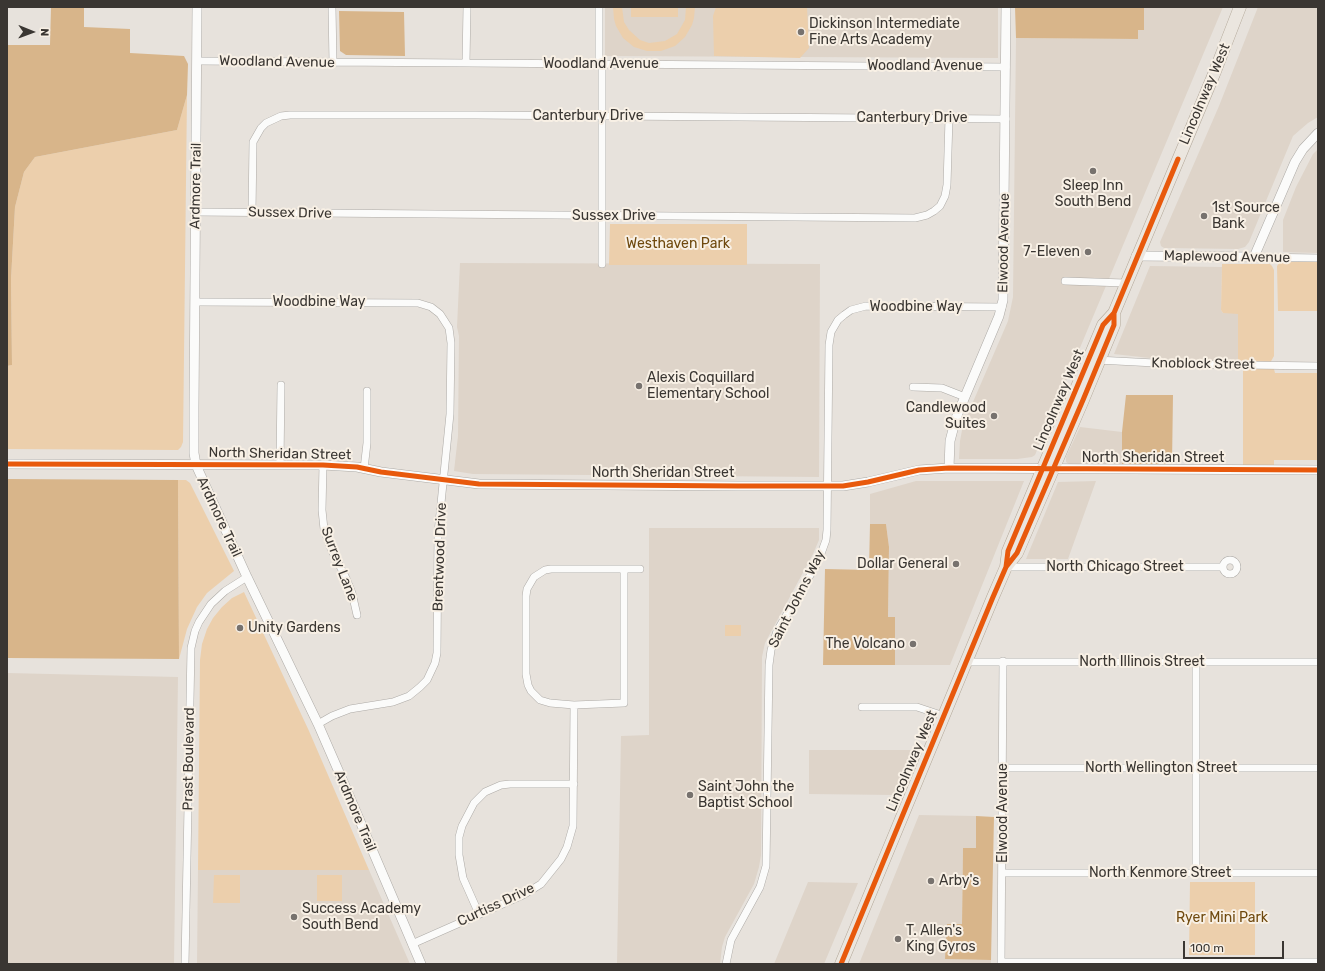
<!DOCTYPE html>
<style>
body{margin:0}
#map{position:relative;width:1325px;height:971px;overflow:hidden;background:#e7e2dc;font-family:Rubik,sans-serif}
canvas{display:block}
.frame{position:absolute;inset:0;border:8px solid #3a3632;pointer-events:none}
.north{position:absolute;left:12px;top:12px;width:40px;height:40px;-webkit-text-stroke:3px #f8f0e5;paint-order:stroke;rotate:91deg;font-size:11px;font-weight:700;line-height:16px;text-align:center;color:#3a3632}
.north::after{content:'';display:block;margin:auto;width:14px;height:18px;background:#3a3632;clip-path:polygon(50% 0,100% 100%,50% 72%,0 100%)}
.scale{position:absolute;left:1183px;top:941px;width:101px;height:18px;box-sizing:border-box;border:2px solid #3a3632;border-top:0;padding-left:5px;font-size:12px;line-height:14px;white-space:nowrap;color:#3a3632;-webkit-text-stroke:3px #f8f0e5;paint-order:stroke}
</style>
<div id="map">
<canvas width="1325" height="971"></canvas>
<div class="frame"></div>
<div class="north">N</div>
<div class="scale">100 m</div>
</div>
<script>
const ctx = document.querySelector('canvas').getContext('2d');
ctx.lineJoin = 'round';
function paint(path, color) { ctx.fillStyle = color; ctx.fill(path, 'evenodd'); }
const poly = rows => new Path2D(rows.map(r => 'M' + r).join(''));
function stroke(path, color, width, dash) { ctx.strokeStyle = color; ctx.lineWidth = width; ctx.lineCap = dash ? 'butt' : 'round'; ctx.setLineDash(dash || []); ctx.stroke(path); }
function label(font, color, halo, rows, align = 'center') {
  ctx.font = font + ' Rubik,sans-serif'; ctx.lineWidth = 4; ctx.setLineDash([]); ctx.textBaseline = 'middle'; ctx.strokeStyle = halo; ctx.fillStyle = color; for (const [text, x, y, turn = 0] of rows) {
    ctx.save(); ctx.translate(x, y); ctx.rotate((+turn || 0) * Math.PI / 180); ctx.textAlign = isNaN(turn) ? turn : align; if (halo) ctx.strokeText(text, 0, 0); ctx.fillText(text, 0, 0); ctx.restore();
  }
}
paint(poly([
 [605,7,998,7,998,58,605,56],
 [1144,7,1223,7,1035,455,1032,457,1017,459,959,459,960,441,963,425,1008,321,1013,297,1016,38,1138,39,1138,30,1144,29],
 [1258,7,1318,7,1318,117,1308,123,1293,136,1249,242,1245,247,1238,249,1164,248,1161,246,1160,242,1219,106],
 [1318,149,1318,253,1283,252,1283,220,1296,187,1313,154],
 [460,263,820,264,819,477,473,474,454,471,458,436,459,336,457,327],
 [1150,266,1222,267,1221,310,1223,313,1238,313,1238,361,1168,360,1114,354],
 [1080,427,1122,432,1122,465,1070,465,1066,462,1066,457],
 [916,481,1024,481,950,665,895,665,895,617,888,617,889,547,886,524,870,524,870,494],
 [1096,481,1068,559,1026,559,1058,482],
 [649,528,819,528,819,540,813,554,765,643,762,657,761,855,759,867,754,884,725,937,722,947,720,964,617,964,621,736,649,735],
 [7,673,178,677,174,964,7,964],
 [809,750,914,750,895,795,809,794],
 [919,815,976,816,976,849,963,848,962,924,946,959,991,960,991,964,859,964],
 [198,870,369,870,410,964,197,964],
 [808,882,858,883,824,964,774,964]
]), '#ded4c9');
paint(poly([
 [613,7,622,7,624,22,629,30,640,40,649,43,665,41,677,34,685,20,686,7,695,7,694,18,692,25,685,37,675,46,661,51,647,51,634,47,623,38,616,26,614,19],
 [631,7,678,7,678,17,631,17],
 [716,7,807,7,809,48,800,58,714,56,713,16],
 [187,95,183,442,181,447,178,450,8,449,7,366,12,365,11,279,15,207,24,172,35,157,177,130],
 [610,224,747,224,747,265,609,265],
 [1280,262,1318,262,1318,311,1278,311,1277,266],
 [1222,264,1270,264,1272,266,1274,270,1274,356,1270,363,1238,362,1238,314,1223,313,1221,310],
 [1243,369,1274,369,1275,373,1318,373,1318,460,1274,460,1274,465,1243,465],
 [178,480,186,480,190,483,234,571,207,593,197,607,187,629,179,659],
 [244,592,309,731,369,870,198,870,200,660,202,644,207,629,213,618,222,607,232,598],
 [725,625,741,625,741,636,725,636],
 [214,875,240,875,240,903,213,903],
 [317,875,342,875,342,901,317,901],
 [1190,882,1255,882,1255,955,1189,955]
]), '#eccfac');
paint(poly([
 [51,7,84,7,84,27,130,29,130,53,184,56,188,64,187,95,177,130,35,157,24,172,15,207,11,279,12,365,7,366,7,45,50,45],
 [1015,7,1144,7,1144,30,1138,30,1138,39,1016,38],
 [339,11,404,12,405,56,346,55,340,51],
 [1126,395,1173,395,1172,464,1122,465,1122,432],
 [7,479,178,480,179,659,7,658],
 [870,524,886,524,889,547,888,617,895,617,895,665,823,665,825,569,869,570],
 [976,816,994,817,991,960,945,959,947,924,962,924,963,848,976,848]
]), '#d8b58a');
const minor = poly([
 [332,7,333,63],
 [197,61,1006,67],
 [466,63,467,7],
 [599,64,599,7],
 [195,212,915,218,927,215,934,211,940,206,945,196,947,185,949,118],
 [252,213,253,142,261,128,266,123,281,116,290,115,475,115,1006,119],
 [1254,257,1318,258],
 [602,264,602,64],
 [1065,281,1125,283],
 [195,302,418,303,431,307,440,314,449,328,451,343,450,414,438,533,437,653,435,663,427,680,420,687,409,696,393,702,350,709,332,716,318,724],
 [1097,360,1174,364,1318,366],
 [913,387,942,388,965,397],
 [280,464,281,385],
 [323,465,322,510,324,529,331,549,346,578,352,593,357,615],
 [364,469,367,443,367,391],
 '1223 567a7 7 0 1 1 14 0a7 7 0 1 1-14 0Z',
 [1006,567,1223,567],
 [624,570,624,703,574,705,550,703,540,700,531,691,528,685,526,674,526,596,527,589,534,577,545,570,551,569,640,569],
 [967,662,1318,662],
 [1196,662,1196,873],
 [862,707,917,707,944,716],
 [1003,768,1318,768],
 [1002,873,1318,873],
 [479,914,463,878,459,855,459,837,462,826,474,803,485,792,501,785,510,784,574,784],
 [412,944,523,895,541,884,561,859,567,847,573,826,574,705],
 [1001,962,1318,962],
 [185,964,191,648,195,631,199,622,211,604,225,591,247,577],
 [726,964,731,940,760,887,766,866,769,665,771,650,777,631,818,562,826,540,827,530,829,345,831,332,838,320,844,315,851,310,866,306,1002,307],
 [1001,964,1003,661]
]);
const tertiary = poly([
 [197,7,194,407,194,453,196,465,247,577,318,724,342,779,421,964],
 [1136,256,1254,257,1295,162,1303,149,1318,133],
 [7,464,323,465,357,467,381,472,479,484,738,486,843,486,868,482,919,470,949,468,1318,470],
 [949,468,950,441,956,418,999,316,1003,300,1006,7]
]);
const primary = poly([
 [1006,567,1008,551,1103,325,1114,313,1214,74,1240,7],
 [841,964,993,597,1006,567,1017,553,1083,400,1114,325,1114,313]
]);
stroke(minor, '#adaaa6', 8);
stroke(tertiary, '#adaaa6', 10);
stroke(primary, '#b2a798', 13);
stroke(minor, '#fbfbfa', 7);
stroke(tertiary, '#fbfbfa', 9);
stroke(primary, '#ebe6df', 12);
stroke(poly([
 [7,464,323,465,357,467,381,472,479,484,738,486,843,486,868,482,919,470,949,468,1318,470],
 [1006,567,1008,551,1103,325,1114,313,1178,159],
 [841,964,993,597,1006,567,1017,553,1083,400,1114,325,1114,313]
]), '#e8590c', 5);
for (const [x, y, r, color] of [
 [801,32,4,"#77726e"],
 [1093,171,4,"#77726e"],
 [1204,216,4,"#77726e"],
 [1088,252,4,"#77726e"],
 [639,386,4,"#77726e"],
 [994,416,4,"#77726e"],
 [956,564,4,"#77726e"],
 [240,628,4,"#77726e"],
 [913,644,4,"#77726e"],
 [690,795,4,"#77726e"],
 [931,881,4,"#77726e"],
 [294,917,4,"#77726e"],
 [898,939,4,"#77726e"]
]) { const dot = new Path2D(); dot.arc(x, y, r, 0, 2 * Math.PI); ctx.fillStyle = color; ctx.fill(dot); stroke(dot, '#f8f0e5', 1.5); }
label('14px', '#3a3632', '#f8f0e5', [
 ["Dickinson Intermediate",809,24],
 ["Fine Arts Academy",809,40],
 ["Sleep Inn",1093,186,"center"],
 ["South Bend",1093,202,"center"],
 ["1st Source",1212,208],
 ["Bank",1212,224],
 ["7-Eleven",1080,252,"right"],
 ["Alexis Coquillard",647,378],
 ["Elementary School",647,394],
 ["Candlewood",986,408,"right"],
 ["Suites",986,424,"right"],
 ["Dollar General",948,564,"right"],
 ["Unity Gardens",248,628],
 ["The Volcano",905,644,"right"],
 ["Saint John the",698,787],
 ["Baptist School",698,803],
 ["Arby's",939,881],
 ["Success Academy",302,909],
 ["South Bend",302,925],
 ["T. Allen's",906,931],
 ["King Gyros",906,947]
], 'left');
label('14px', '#3a3632', '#f8f0e5', [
 ["Woodland Avenue",277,62,1],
 ["Woodland Avenue",601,64],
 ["Woodland Avenue",925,66],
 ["Lincolnway West",1205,94,-67],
 ["Canterbury Drive",588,116],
 ["Canterbury Drive",912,118],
 ["Ardmore Trail",196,186,-89],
 ["Sussex Drive",290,213,1],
 ["Sussex Drive",614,216],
 ["Elwood Avenue",1004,243,-89],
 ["Maplewood Avenue",1227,257,1],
 ["Woodbine Way",319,302],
 ["Woodbine Way",916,307],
 ["Knoblock Street",1203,364,1],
 ["Lincolnway West",1059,400,-67],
 ["North Sheridan Street",280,454,1],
 ["North Sheridan Street",1153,458],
 ["North Sheridan Street",663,473],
 ["Ardmore Trail",219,517,65],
 ["Brentwood Drive",440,557,-88],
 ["Surrey Lane",339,564,69],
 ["North Chicago Street",1115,567],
 ["Saint Johns Way",797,599,-63],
 ["North Illinois Street",1142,662],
 ["Prast Boulevard",189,759,-89],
 ["Lincolnway West",912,761,-67],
 ["North Wellington Street",1161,768],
 ["Ardmore Trail",355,811,67],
 ["Elwood Avenue",1003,813,-90],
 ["North Kenmore Street",1160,873],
 ["Curtiss Drive",496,905,-25]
]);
label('14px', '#6f490e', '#f8f0e5', [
 ["Westhaven Park",678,244],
 ["Ryer Mini Park",1222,918]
]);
</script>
